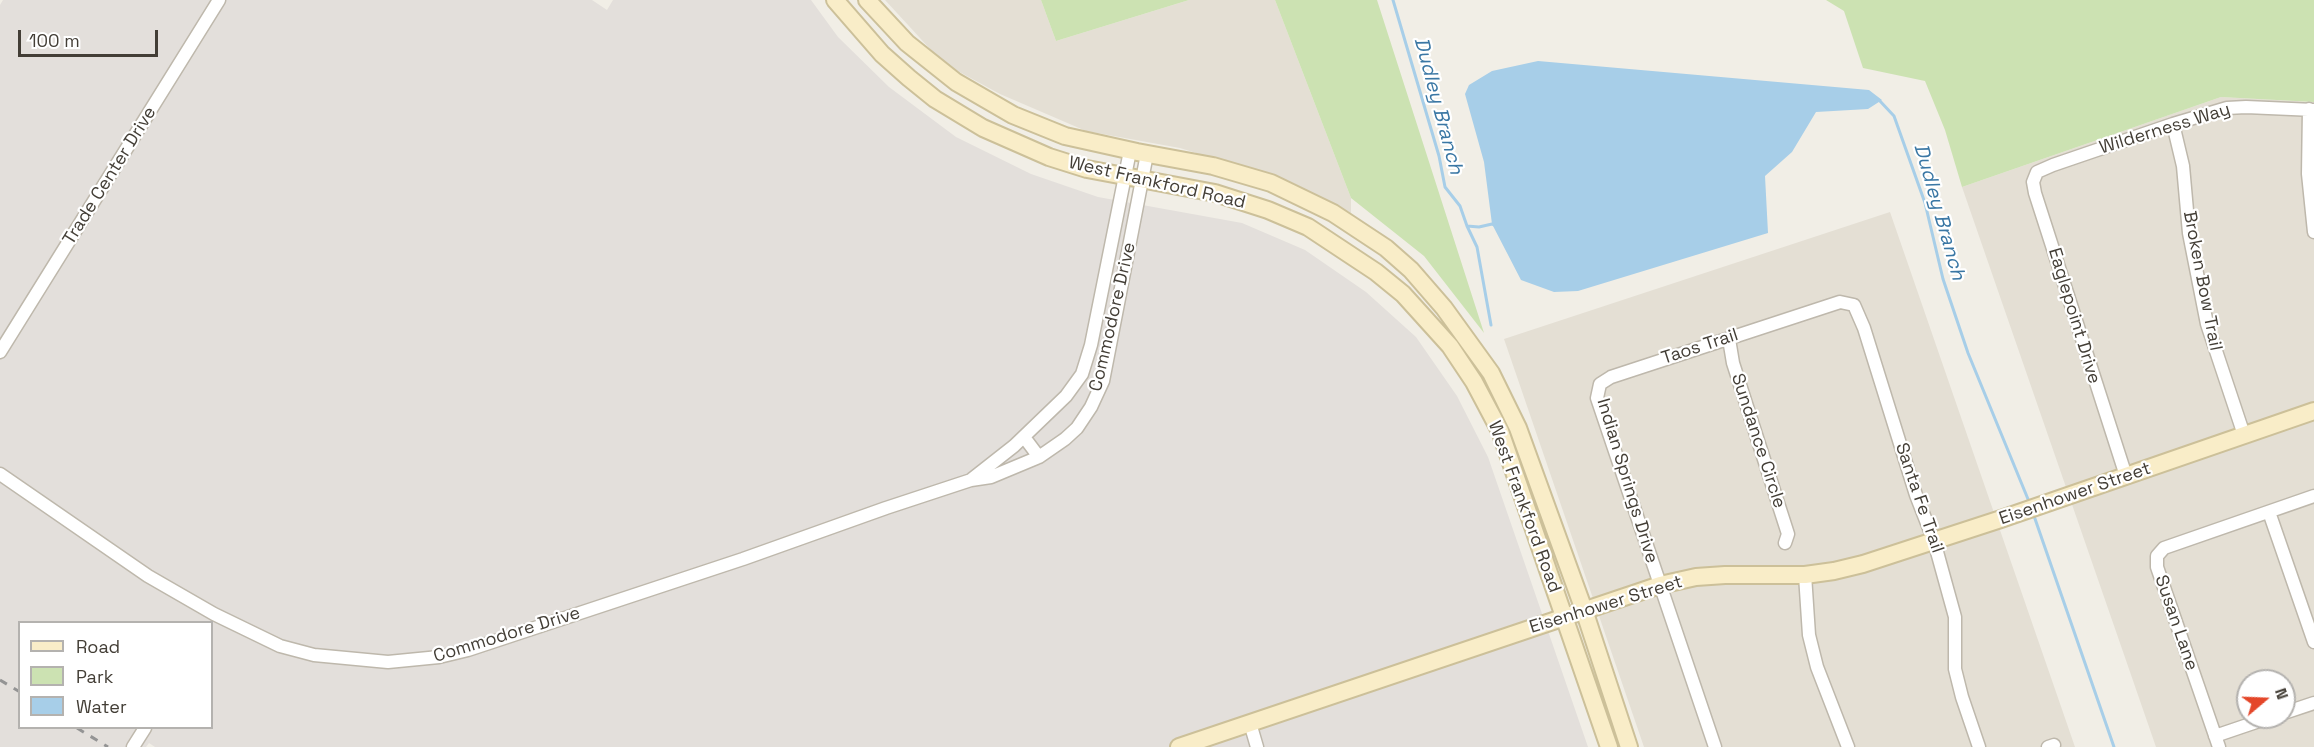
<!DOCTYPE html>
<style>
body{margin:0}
#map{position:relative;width:2314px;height:747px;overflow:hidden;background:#f1eee6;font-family:"Space Grotesk",sans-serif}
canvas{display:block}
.legend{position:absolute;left:18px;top:621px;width:195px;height:108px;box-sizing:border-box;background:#fff;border:2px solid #b4b2af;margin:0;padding:8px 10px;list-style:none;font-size:18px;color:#433e36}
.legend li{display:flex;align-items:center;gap:12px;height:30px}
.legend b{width:30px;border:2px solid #b4b2af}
.north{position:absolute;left:2236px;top:669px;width:60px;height:60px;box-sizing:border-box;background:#fff;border:2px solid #b4b2af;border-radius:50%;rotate:71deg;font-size:16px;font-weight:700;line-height:24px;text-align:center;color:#433e36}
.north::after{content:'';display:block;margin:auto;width:21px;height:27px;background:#e44629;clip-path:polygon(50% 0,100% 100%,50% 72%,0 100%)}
.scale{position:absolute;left:18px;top:30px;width:140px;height:27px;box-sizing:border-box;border:3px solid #433e36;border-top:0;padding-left:8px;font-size:18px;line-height:21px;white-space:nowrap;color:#433e36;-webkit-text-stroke:4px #fff;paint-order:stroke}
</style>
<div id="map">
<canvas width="2314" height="747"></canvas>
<ul class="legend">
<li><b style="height:8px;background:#f9edc8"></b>Road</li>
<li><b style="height:16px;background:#cce2b2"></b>Park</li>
<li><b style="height:16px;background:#a7cee8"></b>Water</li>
</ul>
<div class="north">N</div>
<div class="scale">100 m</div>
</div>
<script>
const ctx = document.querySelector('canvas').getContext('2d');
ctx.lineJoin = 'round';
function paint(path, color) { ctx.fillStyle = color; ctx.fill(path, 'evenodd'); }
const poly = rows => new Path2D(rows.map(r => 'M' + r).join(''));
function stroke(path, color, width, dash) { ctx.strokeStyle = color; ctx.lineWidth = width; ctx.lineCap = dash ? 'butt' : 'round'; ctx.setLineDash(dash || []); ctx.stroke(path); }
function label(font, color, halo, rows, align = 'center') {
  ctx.font = font + ' "Space Grotesk",sans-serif'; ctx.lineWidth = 4.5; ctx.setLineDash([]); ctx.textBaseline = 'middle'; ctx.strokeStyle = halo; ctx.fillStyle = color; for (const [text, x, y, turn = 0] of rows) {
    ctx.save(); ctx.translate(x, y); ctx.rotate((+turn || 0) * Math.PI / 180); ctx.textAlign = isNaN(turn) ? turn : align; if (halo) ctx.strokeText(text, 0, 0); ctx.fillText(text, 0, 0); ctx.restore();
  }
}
paint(poly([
 [885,0,1041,0,1056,41,1189,0,1275,0,1351,198,1351,213,1293,183,1180,148,1086,131,1000,94,943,63],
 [2221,97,2314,102,2314,747,2156,747,1962,187],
 [2248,681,2284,681,2284,717,2248,717],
 [1890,212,2075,747,1644,747,1504,339]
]), '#e4dfd4');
paint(poly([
 [3,0,592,0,607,10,613,0,811,0,838,37,889,87,956,137,1031,174,1098,197,1242,223,1305,250,1366,292,1416,337,1457,396,1488,457,1588,747,155,747,149,743,146,747,0,747,0,5],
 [20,622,212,622,212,728,20,728]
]), '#e3dfdb');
paint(poly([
 [1041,0,1189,0,1056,41],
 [1275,0,1377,0,1484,333,1424,256,1351,198],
 [1826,0,2314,0,2314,102,2221,97,1962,187,1945,130,1925,81,1863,68,1844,11]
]), '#cce2b2');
paint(poly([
 [1538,61,1869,90,1882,100,1868,109,1816,112,1792,152,1765,176,1768,233,1578,291,1554,292,1521,280,1492,224,1484,162,1465,94,1469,85,1492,71]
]), '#a7cee8');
stroke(poly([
 [1393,0,1439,156,1445,187,1460,206,1467,226,1479,227,1492,224,1496,226],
 [1879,100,1894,116,1925,203,1943,279,1968,353,2030,504],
 [1467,226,1477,247,1491,325],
 [2033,513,2114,747]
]), '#a7cee8', 3);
const street = poly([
 [2309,109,2308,174,2314,232],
 [2173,124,2183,166,2189,233,2207,324,2244,435],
 [1729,339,1733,363,1788,534,1785,543],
 [0,352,219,0],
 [1024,437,1039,457],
 [0,474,148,576,214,614,280,646,314,655,388,662,439,657,468,650,743,559,886,508,971,480,991,477,1039,457,1065,439,1077,428,1091,407,1103,381,1147,154],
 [2126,476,2035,193,2033,182,2037,172,2053,165,2173,124,2227,108,2246,107,2314,110],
 [972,479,1014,446,1066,396,1082,374,1091,345,1130,151],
 [2269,512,2314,642],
 [1805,575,1809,635,1817,667,1848,747],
 [2284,713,2314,703],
 [1250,723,1257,747],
 [2215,736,2271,717],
 [133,747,145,728],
 [1715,747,1597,398,1600,384,1611,377,1840,302,1854,305,1864,328,1916,495,1934,541,1955,617,1955,669,1962,697,1979,747],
 [2048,747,2054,745],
 [2219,747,2157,567,2157,556,2164,548,2314,496]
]);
const secondary = poly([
 [835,0,882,54,909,78,935,99,983,128,1049,157,1087,169,1215,193,1268,210,1308,227,1376,272,1403,294,1450,346,1474,382,1500,431,1609,747],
 [867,0,907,43,956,82,1013,115,1065,136,1137,152,1213,166,1271,183,1333,213,1386,248,1411,270,1444,308,1491,373,1518,428,1584,610,1629,747],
 [1179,747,1660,585,1696,577,1725,575,1805,575,1834,571,1863,564,2001,519,2314,411]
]);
stroke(street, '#beb8ac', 15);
stroke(secondary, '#ccc099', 20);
stroke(street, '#fff', 12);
stroke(secondary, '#f9edc8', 16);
stroke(poly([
 [0,680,20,692],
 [77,728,108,747]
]), '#949494', 3, [8, 8]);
label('18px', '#433e36', '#fff', [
 ["Wilderness Way",2165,129,-17],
 ["Trade Center Drive",110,176,-58],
 ["West Frankford Road",1157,183,13],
 ["Broken Bow Trail",2202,281,79],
 ["Eaglepoint Drive",2074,316,73],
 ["Commodore Drive",1113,317,-77],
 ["Taos Trail",1700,347,-18],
 ["Sundance Circle",1758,441,72],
 ["Indian Springs Drive",1627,481,73],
 ["Eisenhower Street",2075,494,-19],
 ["Santa Fe Trail",1919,498,71],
 ["West Frankford Road",1524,507,70],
 ["Eisenhower Street",1606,605,-17],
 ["Susan Lane",2176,623,71],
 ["Commodore Drive",507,635,-17]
]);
label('italic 20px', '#3a77a4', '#fff', [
 ["Dudley Branch",1438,106,75],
 ["Dudley Branch",1939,212,74]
]);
</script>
